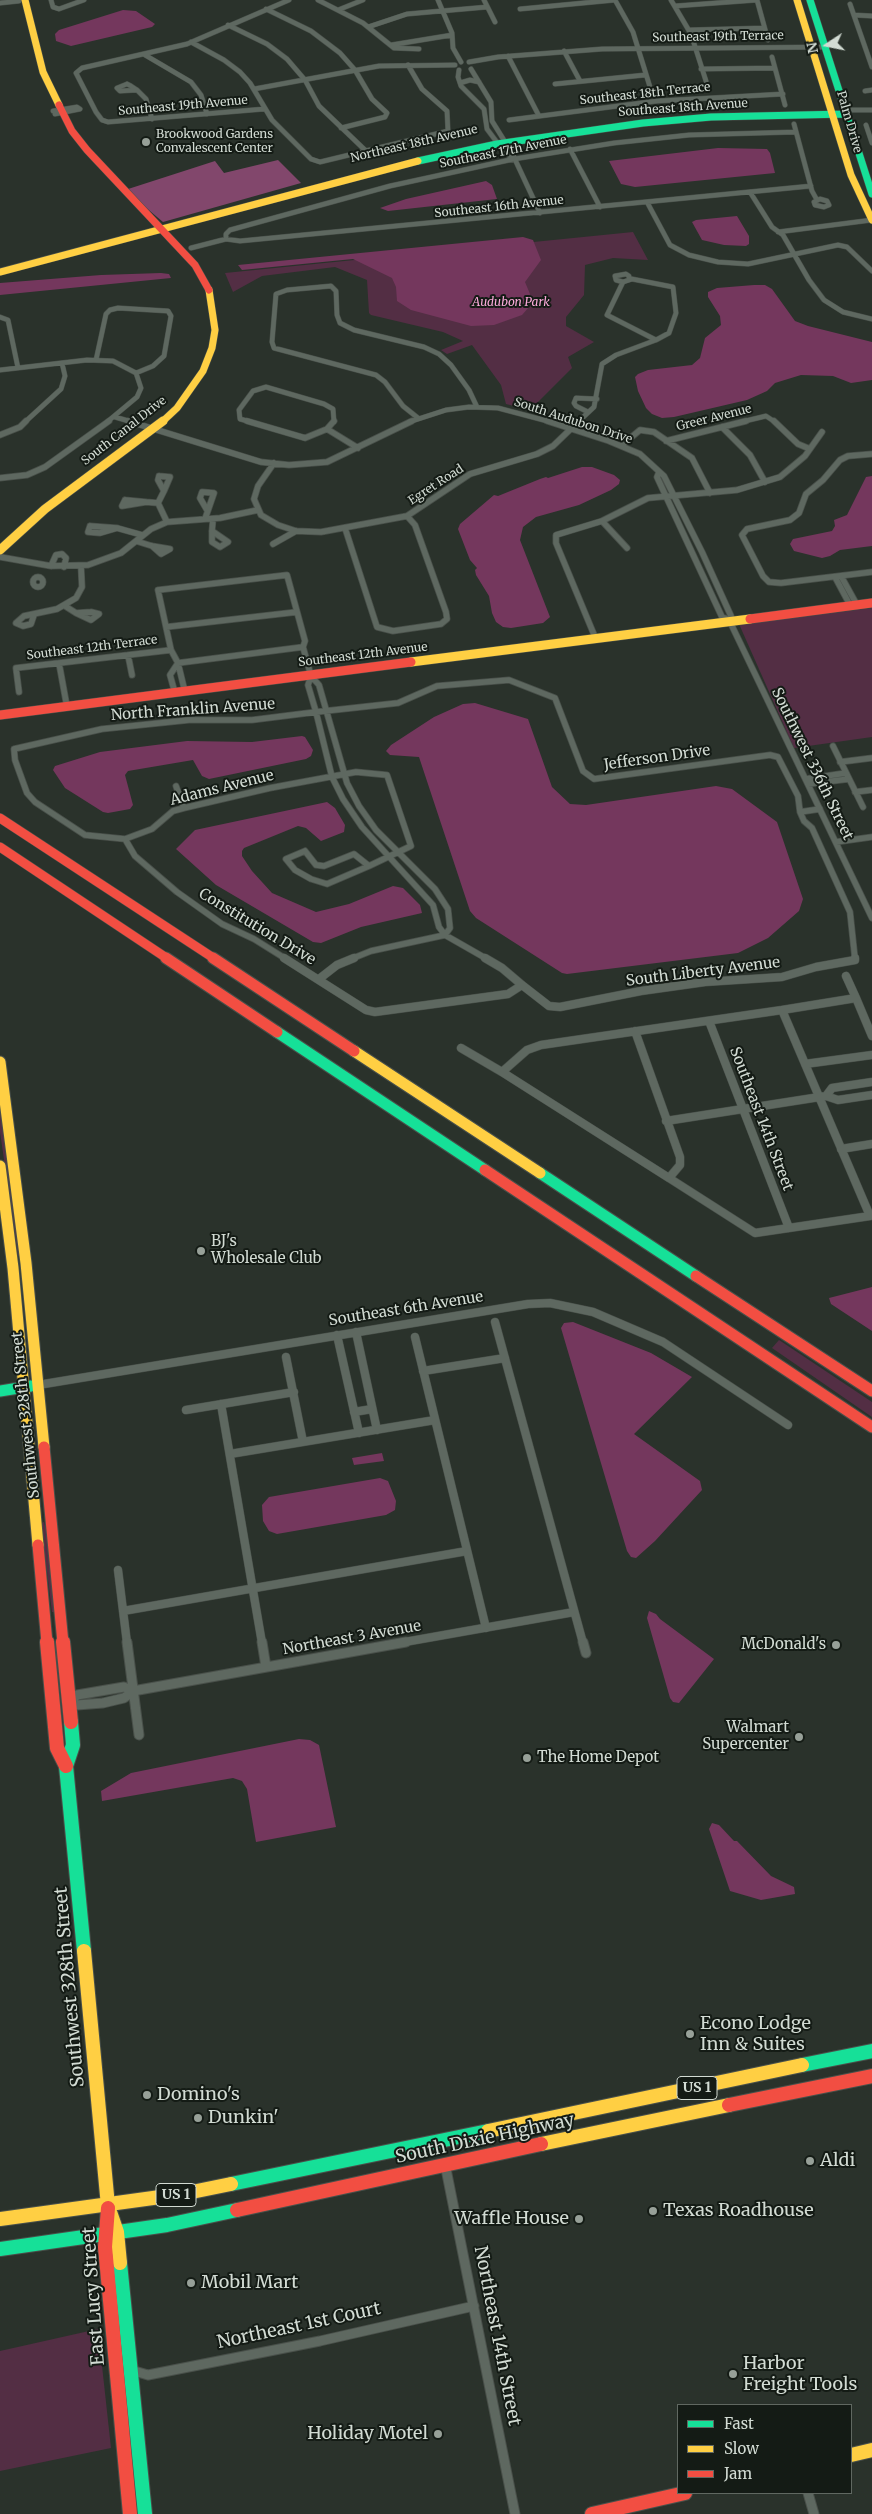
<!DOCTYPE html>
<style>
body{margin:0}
#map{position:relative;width:872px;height:2514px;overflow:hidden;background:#2a322b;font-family:Merriweather,serif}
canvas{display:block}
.legend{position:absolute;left:677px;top:2404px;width:175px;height:90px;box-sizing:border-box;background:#141b15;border:1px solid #606861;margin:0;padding:6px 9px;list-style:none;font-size:15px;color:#d2dbd3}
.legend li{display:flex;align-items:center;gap:10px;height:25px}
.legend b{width:25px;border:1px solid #606861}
.north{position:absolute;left:802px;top:20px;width:50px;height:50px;-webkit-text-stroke:4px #141b15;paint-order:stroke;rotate:259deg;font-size:14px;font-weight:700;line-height:20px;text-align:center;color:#d2dbd3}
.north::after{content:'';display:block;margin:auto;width:18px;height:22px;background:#d2dbd3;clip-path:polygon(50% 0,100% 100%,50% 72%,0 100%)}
</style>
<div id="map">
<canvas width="872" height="2514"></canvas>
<ul class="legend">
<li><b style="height:6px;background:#16e098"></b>Fast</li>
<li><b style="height:6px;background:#ffcf43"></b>Slow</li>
<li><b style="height:6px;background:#f24e42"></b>Jam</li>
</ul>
<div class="north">N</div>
</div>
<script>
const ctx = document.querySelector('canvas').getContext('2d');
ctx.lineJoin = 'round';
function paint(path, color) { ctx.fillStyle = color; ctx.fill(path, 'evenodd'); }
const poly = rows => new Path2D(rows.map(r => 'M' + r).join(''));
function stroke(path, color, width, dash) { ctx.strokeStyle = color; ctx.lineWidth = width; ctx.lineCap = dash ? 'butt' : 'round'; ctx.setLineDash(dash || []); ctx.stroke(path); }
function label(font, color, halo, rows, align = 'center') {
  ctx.font = font + ' Merriweather,serif'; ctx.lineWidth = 4; ctx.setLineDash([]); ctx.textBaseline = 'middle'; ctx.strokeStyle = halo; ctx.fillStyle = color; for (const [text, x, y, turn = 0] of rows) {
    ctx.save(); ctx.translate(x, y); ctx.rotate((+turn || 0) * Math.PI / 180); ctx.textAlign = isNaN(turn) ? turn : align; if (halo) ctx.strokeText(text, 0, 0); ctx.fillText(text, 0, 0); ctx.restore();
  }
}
paint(poly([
 [633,232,648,260,613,258,585,265,584,295,566,317,566,326,594,342,568,357,572,368,530,410,506,404,501,385,472,345,447,354,441,350,463,341,443,332,371,315,369,313,367,280,335,267,262,276,233,292,225,273],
 [872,608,872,737,794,748,739,624],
 [0,1096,20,1255,18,1256,0,1132],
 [779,1340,872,1402,872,1417,772,1348],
 [44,1522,47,1532,55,1612,52,1612,41,1523],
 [98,2329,111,2448,0,2471,0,2351]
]), '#532e44');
paint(poly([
 [278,160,301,183,163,222,125,190,215,161,224,173]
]), '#82476c');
paint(poly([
 [123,10,136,11,155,24,152,27,71,46,56,41,55,34,59,30],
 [718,148,767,149,770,153,775,173,635,187,621,184,609,161],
 [486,181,492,185,497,199,388,211,380,208,406,199],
 [737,216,749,236,749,244,746,246,724,245,702,240,692,222,696,220],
 [523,237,533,240,541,260,525,282,530,294,529,307,522,315,494,325,471,326,411,310,397,301,396,287,392,278,353,259,242,270,238,265],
 [161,273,169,274,171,278,0,295,0,283,101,275],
 [754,285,765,285,772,289,795,321,808,326,872,342,872,380,851,383,833,376,801,375,775,383,767,391,747,400,674,417,662,418,652,414,646,408,638,391,635,377,638,374,648,370,692,365,700,358,705,338,721,325,720,316,708,297,708,292,717,288],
 [582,467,592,467,614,475,620,480,619,484,611,490,579,505,536,517,523,527,520,540,550,617,543,623,511,628,503,627,496,622,492,613,489,596,476,575,475,570,477,568,470,560,458,529,460,524,494,495,498,496,540,479,546,477,548,478],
 [872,476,872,546,840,550,830,556,822,558,794,551,790,544,793,539,832,531,835,526,834,520,847,515,866,477],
 [475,703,528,719,552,787,570,804,586,805,716,786,732,789,777,822,803,899,799,911,768,938,738,953,567,974,562,973,476,918,470,911,419,757,390,755,386,751,391,745,434,717,463,704],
 [302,736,305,737,313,750,311,756,306,759,209,779,202,776,193,760,128,771,125,775,133,805,130,809,108,813,103,812,65,788,53,770,55,766,100,752,187,741,252,742],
 [327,802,335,808,345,825,344,832,321,841,306,828,298,826,244,848,242,851,242,856,252,871,272,893,316,912,349,904,393,886,403,888,420,905,422,913,361,927,321,943,313,942,216,885,176,849,195,830],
 [872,1287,872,1331,831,1304,829,1298],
 [573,1322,651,1353,692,1377,634,1434,700,1481,702,1490,655,1541,636,1558,631,1557,627,1551,561,1328,564,1323],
 [382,1453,384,1461,354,1465,352,1458],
 [380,1478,388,1481,396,1501,395,1510,386,1515,277,1534,269,1531,263,1521,262,1505,269,1497],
 [649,1611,656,1614,660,1619,714,1659,679,1703,673,1702,670,1698,647,1618],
 [299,1739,310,1740,319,1745,336,1827,256,1842,247,1789,242,1781,233,1778,102,1801,101,1791,131,1773],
 [712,1823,719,1825,734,1841,737,1841,771,1876,794,1887,795,1894,761,1900,730,1891,709,1829]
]), '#74375d');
const streetFar3 = poly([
 [51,0,53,7,59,9,84,0],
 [318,0,363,23,394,48,419,49],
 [438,0,452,33,453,48,461,62],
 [484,0,495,22],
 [615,0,633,32,650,87],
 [671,0,691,34,706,81],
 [757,0,768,40],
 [0,3,19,1],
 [850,4,872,67],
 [675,6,757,0],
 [266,9,311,31,340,53,355,70,372,99,387,113,385,117,341,128],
 [520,9,615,0],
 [338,10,363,0],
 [854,15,872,16],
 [228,25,267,44,287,59,305,80,319,106,366,151],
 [368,27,407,14,487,7],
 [689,30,764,28],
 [191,42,224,60,240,72,250,83,272,120,311,159,320,162,448,131,447,111,422,89,408,65],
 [391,45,452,35],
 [564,51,580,81],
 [145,55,191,82,201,95,207,114],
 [508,56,539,116],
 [772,57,785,105],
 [469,62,498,57,602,49,826,47],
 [471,69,491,102,492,121,512,153,540,213],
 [701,69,775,68],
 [459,70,458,77,461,86,484,109,487,129,505,153,514,159],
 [460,83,470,80,479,82],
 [127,84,131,86,137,90,120,91,117,88,127,84],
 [555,84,645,75],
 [254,89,379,66,455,65],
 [137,90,146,99,152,119],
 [865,91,872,90],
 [264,109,108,122,102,120,96,112,76,73,82,68,187,44,289,0],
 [845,110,872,110],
 [53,111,77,107,80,109,55,114],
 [509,120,657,101,783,94],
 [794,124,812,191,817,200],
 [866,125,872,143],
 [570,149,600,207],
 [750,192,772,227,783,235,809,280,824,300,843,312,872,319],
 [820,199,827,201,829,205,824,207,815,205,814,202,820,199],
 [647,202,670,245,689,255,718,262,748,264,838,245,847,247,872,271],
 [778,232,872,220],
 [226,239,226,234,230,230,390,186,514,159,614,143,689,135,796,132],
 [191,248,226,239,240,241,811,186],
 [632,279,673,287,676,313,669,333,656,340,607,315,623,282,632,279],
 [623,282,616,280,615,276,626,274,629,276,629,280],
 [0,317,8,320,18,368],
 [96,360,106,314,110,310,118,308,168,311,171,316,164,356,153,366,136,373],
 [0,370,87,360,113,361,136,373,141,388,137,397,107,422],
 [588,412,576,406,574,403,576,398,597,399],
 [115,417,132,422],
 [418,418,403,406,385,382,376,375,274,348,272,342,276,294,287,290,331,286,336,291,337,315,340,323,354,330,424,347,439,354,451,365,469,390,477,407],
 [25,422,61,389,65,376,62,363],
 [251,422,240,419,239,410,253,391,266,387,324,404,333,409,334,422],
 [409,422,446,410,469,407,498,408,551,422],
 [578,422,594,407,602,364,616,355,656,340],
 [741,422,766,416,775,422]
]);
const streetFar2 = poly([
 [128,421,261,462,289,465,327,462,412,421],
 [247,421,305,438,327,429,334,421],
 [547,421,609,441,640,454,664,476,702,552,731,616,732,626,872,918],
 [774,421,798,444,810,449],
 [722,427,750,455,765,482],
 [327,429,358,448],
 [0,435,20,427,26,421],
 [666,441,746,421],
 [622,445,640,430,654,432,692,458,710,493],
 [872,454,848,456,840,460,823,480,806,494,799,513,790,520,747,529,742,535,763,576,769,582,781,583,872,572],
 [274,463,258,486,254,499,261,515,278,525,296,531,321,532,407,516,470,474,537,454,553,446,579,421],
 [659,472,657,477,722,617,730,620],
 [159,476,170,477,164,491,158,480,159,476],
 [0,478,27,475,45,467,109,421],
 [164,491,158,503,167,522],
 [125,500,146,502,122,506,125,500],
 [146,502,158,503],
 [205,519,214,493,202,492,200,498,207,510],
 [602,521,627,548],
 [90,526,117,528,100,533,88,532,90,526],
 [117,528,142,535],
 [345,528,377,627,393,631,441,624,447,619,446,612,415,525,407,516],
 [212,531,228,542,220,547,212,542,212,531],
 [212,531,213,519],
 [136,541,152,546],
 [273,544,296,531],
 [152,546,170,549,161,554,152,546],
 [0,557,51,566,88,565,121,553,151,529,167,522,220,518,258,510],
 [51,566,56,555,62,554,66,558,64,567],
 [841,576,857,605],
 [835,577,850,605],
 '33 582a5 5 0 1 1 10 0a5 5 0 1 1-10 0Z',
 [65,606,76,613],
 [91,612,99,614,91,620,76,613,91,612],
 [34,615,31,624,23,626,16,623,24,616,57,609,76,598,82,587,81,566],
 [166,627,297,612],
 [595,637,556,543,556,535,602,521,648,498,737,490,780,477,805,456,822,432],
 [128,655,132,675],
 [59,663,67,707],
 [178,663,303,647],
 [311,676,308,685,316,712],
 [19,692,16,668,171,650],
 [185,692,178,663,171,650,158,590,287,575,305,641,303,647,311,676,319,685,347,783,359,806,376,830,435,889,448,909,450,928,445,935,371,951,351,959],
 [175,693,170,675,178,663],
 [316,712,332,777,343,799,362,827,433,905,439,927,445,935,487,959],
 [316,712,398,703,437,686,509,680,555,698,583,771,594,779,770,755,778,757,798,796,800,812,804,821,812,828,850,912,855,959],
 [833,746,863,807],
 [840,762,872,758],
 [806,779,846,773],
 [808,784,849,779],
 [176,786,184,808],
 [855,792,872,790],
 [800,812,820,809],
 [125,839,152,829,173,811,184,808,270,788,356,772,387,775,411,846,369,866],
 [836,842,872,837],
 [305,851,316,865,324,866,354,854,369,866,327,884,311,879,295,870,286,859,305,851],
 [286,959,254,939,222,924,177,892,135,856,125,839,85,835,35,802,27,793,15,760,14,749,102,729,189,720,252,720,316,712]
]);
const streetFar1 = poly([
 [284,958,366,1010,375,1012,508,994,522,985],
 [485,958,502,968,522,985],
 [846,976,856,998],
 [319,979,337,965,354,958],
 [522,985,549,1006,560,1007,641,991,705,982,782,977,816,967,855,960,855,958],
 [782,1010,856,998,872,1036],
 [709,1021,789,1228],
 [461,1048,502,1072,527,1050,541,1045,782,1010,870,1216,755,1233,669,1178],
 [805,1064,872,1055],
 [502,1072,669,1178,680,1165,680,1157,635,1031],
 [826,1096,832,1088,872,1082],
 [666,1121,826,1096,838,1100,872,1095],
 [841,1149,872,1144],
 [495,1322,583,1643],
 [356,1332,377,1430],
 [337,1335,359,1433],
 [415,1337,486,1628],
 [286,1357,303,1442],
 [423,1371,505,1358],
 [38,1385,528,1304,550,1303,593,1312,663,1342,788,1425],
 [221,1404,262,1643],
 [186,1410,294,1392],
 [354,1412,372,1409],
 [230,1454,435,1420],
 [118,1570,127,1643],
 [123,1611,467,1551],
 [399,1643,574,1612]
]);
const street = poly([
 [127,1642,139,1735],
 [262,1642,266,1667],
 [583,1642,586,1653],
 [124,1687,133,1691,124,1698,103,1703,77,1705,69,1703,77,1695,124,1687],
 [133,1691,406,1642],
 [445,2164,515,2514],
 [131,2370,148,2375,320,2341,474,2306],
 [808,2493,814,2514]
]);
const fastFar2 = poly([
 [810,0,872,194],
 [418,161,497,144,643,123,711,117,846,114]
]);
const fastFar1 = poly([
 [277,1032,485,1170],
 [540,1173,696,1276],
 [0,1391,31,1386]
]);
const fast = poly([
 [71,1722,73,1745,66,1766,84,1951],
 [802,2065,872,2051],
 [231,2184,488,2131],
 [0,2249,167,2225,237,2210],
 [120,2263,145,2514]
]);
const slowFar3 = poly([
 [25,0,43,72,59,105],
 [797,0,851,175,872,220],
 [0,272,418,161],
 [162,422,177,408,203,371,212,348,215,330,209,290]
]);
const slowFar2 = poly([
 [0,550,45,509,163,421],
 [411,662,750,619]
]);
const slowFar1 = poly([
 [354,1051,540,1173],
 [0,1062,26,1263,44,1447],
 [0,1166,13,1268,38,1545]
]);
const slow = poly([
 [84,1951,108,2206,117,2232,120,2263],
 [488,2131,802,2065],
 [541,2144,729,2105],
 [0,2219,182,2194,231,2184],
 [851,2455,872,2450]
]);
const jamFar3 = poly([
 [59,105,72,131,87,150,195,265,209,290]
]);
const jamFar2 = poly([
 [750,619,872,603],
 [0,715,411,662],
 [0,818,215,959],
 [0,847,168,959]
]);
const jamFar1 = poly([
 [166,958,277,1032],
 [213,958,354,1051],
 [485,1170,872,1427],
 [696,1276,872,1391],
 [44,1447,63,1643],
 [38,1545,47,1643]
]);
const jam = poly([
 [47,1642,57,1748,66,1766],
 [63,1642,71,1722],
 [729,2105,872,2076],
 [108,2208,105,2247,130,2514],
 [237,2210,541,2144],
 [592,2514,685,2493]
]);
stroke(streetFar3, '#49504a', 5.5);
stroke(streetFar2, '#49504a', 7);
stroke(streetFar1, '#49504a', 9);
stroke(street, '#49504a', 11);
stroke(fastFar2, '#49504a', 8);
stroke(fastFar1, '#49504a', 13);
stroke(fast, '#49504a', 16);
stroke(slowFar3, '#49504a', 8);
stroke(slowFar2, '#49504a', 10);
stroke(slowFar1, '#49504a', 13);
stroke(slow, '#49504a', 16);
stroke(jamFar3, '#49504a', 8);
stroke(jamFar2, '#49504a', 10);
stroke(jamFar1, '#49504a', 13);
stroke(jam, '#49504a', 16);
stroke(streetFar3, '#5e6860', 4.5);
stroke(streetFar2, '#5e6860', 5.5);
stroke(streetFar1, '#5e6860', 8);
stroke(street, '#5e6860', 9);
stroke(fastFar2, '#16e098', 7);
stroke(fastFar1, '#16e098', 11);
stroke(fast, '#16e098', 14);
stroke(slowFar3, '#ffcf43', 7);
stroke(slowFar2, '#ffcf43', 9);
stroke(slowFar1, '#ffcf43', 11);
stroke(slow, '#ffcf43', 14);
stroke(jamFar3, '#f24e42', 7);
stroke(jamFar2, '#f24e42', 9);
stroke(jamFar1, '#f24e42', 11);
stroke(jam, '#f24e42', 14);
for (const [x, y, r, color] of [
 [146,142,5,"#97a098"],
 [201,1251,5,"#97a098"],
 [836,1645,5,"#97a098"],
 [799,1737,5,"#97a098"],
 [527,1758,5,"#97a098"],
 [690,2034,5,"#97a098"],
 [147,2095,5,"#97a098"],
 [198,2118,5,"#97a098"],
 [810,2161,5,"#97a098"],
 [653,2211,5,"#97a098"],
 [579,2219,5,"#97a098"],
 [191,2283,5,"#97a098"],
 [733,2374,5,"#97a098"],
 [438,2434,5,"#97a098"]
]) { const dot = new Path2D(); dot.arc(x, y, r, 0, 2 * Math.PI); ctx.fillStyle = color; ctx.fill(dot); stroke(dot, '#141b15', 2); }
label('12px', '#d2dbd3', '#141b15', [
 ["Southeast 19th Terrace",718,37,-1],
 ["Southeast 18th Terrace",645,94,-6],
 ["Southeast 19th Avenue",183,106,-5],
 ["Southeast 18th Avenue",683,108,-4],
 ["Palm Drive",849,122,74],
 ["Northeast 18th Avenue",414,144,-13],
 ["Southeast 17th Avenue",503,152,-11],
 ["Southeast 16th Avenue",499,207,-6],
 ["Greer Avenue",714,418,-14],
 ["South Audubon Drive",573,421,18],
 ["South Canal Drive",124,431,-38],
 ["Egret Road",436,485,-33],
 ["Southeast 12th Terrace",92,648,-7],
 ["Southeast 12th Avenue",363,655,-7]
]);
label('12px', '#d2dbd3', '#141b15', [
 ["Brookwood Gardens",156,135],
 ["Convalescent Center",156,149]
], 'left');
label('italic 12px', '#fbaada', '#141b15', [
 ["Audubon Park",511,303]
]);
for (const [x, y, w] of [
 [697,2088,40],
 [176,2195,40]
]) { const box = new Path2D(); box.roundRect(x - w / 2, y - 11.5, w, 23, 4); ctx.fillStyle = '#141b15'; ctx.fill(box); stroke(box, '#d2dbd3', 1); }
label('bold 14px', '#d2dbd3', null, [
 ["US 1",697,2088],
 ["US 1",176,2195]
]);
label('15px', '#d2dbd3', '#141b15', [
 ["North Franklin Avenue",193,710,-4],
 ["Jefferson Drive",657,758,-8],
 ["Southwest 336th Street",812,764,64],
 ["Adams Avenue",222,788,-14],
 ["Constitution Drive",257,927,31],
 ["South Liberty Avenue",703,972,-7],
 ["Southeast 14th Street",761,1119,69],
 ["Southeast 6th Avenue",406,1309,-9],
 ["Southwest 328th Street",26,1415,-96],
 ["Northeast 3 Avenue",352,1638,-10]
]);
label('15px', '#d2dbd3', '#141b15', [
 ["BJ's",211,1242],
 ["Wholesale Club",211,1259],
 ["McDonald's",826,1645,"right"],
 ["Walmart",789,1728,"right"],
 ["Supercenter",789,1745,"right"],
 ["The Home Depot",537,1758]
], 'left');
label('18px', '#d2dbd3', '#141b15', [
 ["Southwest 328th Street",70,1987,-95],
 ["South Dixie Highway",485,2139,-12],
 ["East Lucy Street",94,2296,-94],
 ["Northeast 1st Court",299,2326,-12],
 ["Northeast 14th Street",497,2336,79]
]);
label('18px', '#d2dbd3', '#141b15', [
 ["Econo Lodge",700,2024],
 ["Inn & Suites",700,2045],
 ["Domino's",157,2095],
 ["Dunkin'",208,2118],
 ["Aldi",820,2161],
 ["Texas Roadhouse",663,2211],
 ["Waffle House",569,2219,"right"],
 ["Mobil Mart",201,2283],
 ["Harbor",743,2364],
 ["Freight Tools",743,2385],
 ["Holiday Motel",428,2434,"right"]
], 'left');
</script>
